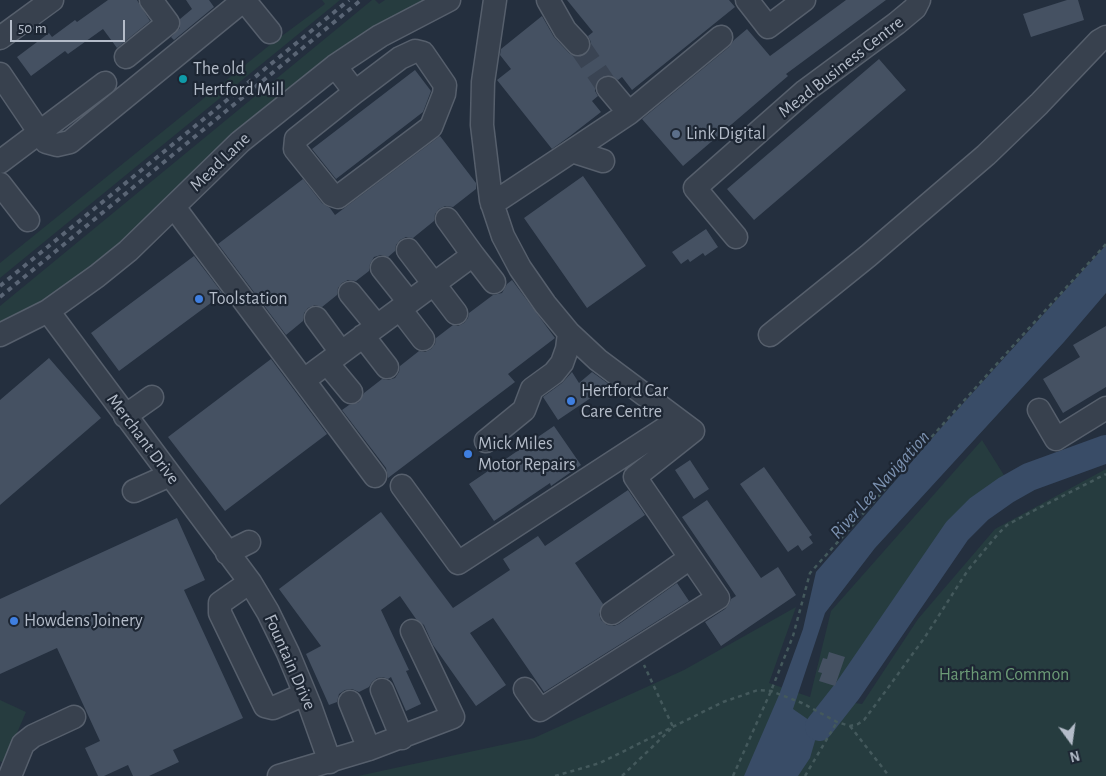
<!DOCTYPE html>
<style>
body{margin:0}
#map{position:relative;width:1106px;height:776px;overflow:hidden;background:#242f3e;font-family:"Alegreya Sans",sans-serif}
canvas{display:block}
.north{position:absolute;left:1046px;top:716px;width:50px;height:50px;-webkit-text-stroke:4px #1d2633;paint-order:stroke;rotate:166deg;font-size:14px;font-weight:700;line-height:20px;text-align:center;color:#b4bcc9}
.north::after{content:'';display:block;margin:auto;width:18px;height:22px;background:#b4bcc9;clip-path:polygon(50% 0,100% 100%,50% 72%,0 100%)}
.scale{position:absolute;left:10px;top:20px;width:115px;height:22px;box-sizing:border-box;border:2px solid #b4bcc9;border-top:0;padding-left:6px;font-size:15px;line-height:18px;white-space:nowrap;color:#b4bcc9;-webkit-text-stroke:4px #1d2633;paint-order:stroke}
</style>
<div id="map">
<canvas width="1106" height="776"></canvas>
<div class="north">N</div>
<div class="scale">50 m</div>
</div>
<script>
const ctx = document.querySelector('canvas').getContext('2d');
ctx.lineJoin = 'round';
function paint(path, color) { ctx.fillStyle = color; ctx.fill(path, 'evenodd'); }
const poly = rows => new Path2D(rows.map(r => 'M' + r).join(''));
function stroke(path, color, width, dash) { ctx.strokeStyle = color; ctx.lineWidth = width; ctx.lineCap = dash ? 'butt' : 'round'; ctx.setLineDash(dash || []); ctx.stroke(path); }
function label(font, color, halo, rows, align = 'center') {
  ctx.font = font + ' "Alegreya Sans",sans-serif'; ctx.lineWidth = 4.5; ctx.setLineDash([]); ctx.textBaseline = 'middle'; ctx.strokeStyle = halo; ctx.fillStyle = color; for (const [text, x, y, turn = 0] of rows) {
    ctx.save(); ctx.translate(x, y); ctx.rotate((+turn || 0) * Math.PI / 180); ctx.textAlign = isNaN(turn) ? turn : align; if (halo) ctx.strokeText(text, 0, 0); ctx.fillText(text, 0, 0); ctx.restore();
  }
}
paint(poly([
 [322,0,340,0,0,278,0,263,271,44,325,4],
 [372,0,375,0,379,4,385,0,436,0,79,282,0,329,0,306],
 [982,440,1007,480,980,496,947,529,908,584,848,678,832,700,862,704,918,619,995,529,1106,469,1106,776,358,776,534,738,684,670,796,607,769,683,810,697,831,611],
 [0,700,26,712,4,763,0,761]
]), '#263c3f');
paint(poly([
 [1106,245,1106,293,1064,342,875,548,825,613,793,709,819,727,810,758,798,776,744,776,779,695,803,629,816,572,941,428]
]), '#394c67');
stroke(poly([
 [819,727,848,690,957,531,979,509,1006,490,1029,477,1106,449]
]), '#394c67', 28);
paint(poly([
 [108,0,137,0,150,21,117,48,103,29,68,54,65,51,31,76,17,57,49,33,52,37,75,20,77,22],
 [186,0,209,0,214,7,174,40,171,37,180,28,180,19,192,9],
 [567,0,729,0,735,7,632,90,622,77,618,80,612,76,606,75,600,78,596,84,595,91,598,96,592,101,601,112,570,136,552,149,497,80,511,69,500,55,501,49,542,16,554,37,569,53,575,57,580,57,587,53,591,47,591,42,588,36,593,32],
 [846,0,886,0,786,74,788,76,683,166,642,119,729,47,734,40,747,29,770,56],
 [1067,0,1078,0,1084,20,1031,37,1023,14],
 [879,59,906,90,754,220,727,189],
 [415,70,431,91,423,112,336,179,312,149],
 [440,136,476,183,476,189,453,207,445,206,439,209,435,214,434,221,413,238,406,237,400,240,396,245,395,251,388,257,381,255,374,257,370,264,369,271,356,281,348,280,342,283,338,288,337,295,322,307,315,305,308,308,304,313,303,321,286,335,218,244,303,179,322,203,330,208,335,215],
 [583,176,646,266,587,308,524,218],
 [706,229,718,247,705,256,703,253,690,262,688,259,681,264,672,252],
 [194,256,223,294,119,371,91,333],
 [512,280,555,338,508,374,515,382,388,478,386,468,342,410,349,405,359,402,364,393,382,379,388,380,395,378,399,372,400,366,419,351,425,352,431,349,435,344,436,338,453,325,458,326,464,323,468,318,469,313,493,295,502,293,507,284],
 [1106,326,1106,387,1063,413,1043,379,1080,357,1073,345],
 [49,358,101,418,0,505,0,400],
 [271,359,327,434,225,511,168,437],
 [572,372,579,383,592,372,610,385,558,420,543,397,562,383],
 [554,426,581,465,551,486,550,483,494,521,469,484],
 [690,460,709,489,694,499,675,470],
 [764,467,812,535,809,537,813,543,802,551,798,545,788,552,740,484],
 [628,490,645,515,575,563,603,604,599,614,601,620,607,625,614,626,619,624,677,583,689,601,544,692,493,618,470,633,506,685,476,706,433,645,424,625,416,619,400,596,381,610,409,670,406,671,421,704,406,711,391,677,388,679,383,677,377,678,372,682,369,687,359,692,352,689,345,690,339,694,337,702,329,705,306,654,321,646,279,589,381,512,453,608,510,570,503,559,538,536,545,546],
 [707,500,761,578,778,567,796,595,721,646,705,622,725,609,729,604,731,599,736,596,682,517],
 [177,518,205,580,184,590,243,718,173,750,179,762,149,776,133,776,128,765,104,776,98,776,85,748,100,741,57,648,0,674,0,599],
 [829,652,845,657,835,686,819,681,822,673,818,672,823,658,827,659]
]), '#455162');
stroke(poly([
 [578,44,608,88]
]), '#3a4453', 22, [22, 11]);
const minor = poly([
 [244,0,270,32],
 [495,0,483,82,482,125,491,200,503,236,520,268,545,304,569,333,598,360,693,431,635,477,718,598,540,710,525,689],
 [548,0,565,30,578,44],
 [747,0,768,27,804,0],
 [0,38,52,0],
 [126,57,168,23,151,0],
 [335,66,355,92,400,58,415,51,423,53,445,85,444,94,431,127,338,197,332,195,295,149,296,139,355,92],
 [0,74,46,142,57,145,70,142,244,0],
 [629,113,721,37],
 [572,151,629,113,608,88],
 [0,162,105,83],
 [0,184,28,220],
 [492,204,572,151,603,161],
 [174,207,375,476],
 [736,237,695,188,805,91,897,23,915,8,919,0],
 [408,250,456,313],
 [473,255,494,282],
 [382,268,409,302],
 [350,293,377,326],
 [400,309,423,339],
 [48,311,250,582,268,612,288,653,310,706,330,762],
 [316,318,341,352],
 [0,335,48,311,97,276,128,251,240,142,335,66,380,36,449,0],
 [770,335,868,256,986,155,1039,104,1099,41,1106,37],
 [363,336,387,367],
 [327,363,351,392],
 [304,380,473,255,447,219],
 [1039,410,1056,439,1106,408],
 [125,416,152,397],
 [486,441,524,410,532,389,554,373,562,363,567,349,569,333],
 [402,486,458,563,678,420],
 [134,491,170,475],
 [227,553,249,542],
 [250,582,220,603,220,613,265,706,273,708,305,694],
 [612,613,690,558],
 [382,690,402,738],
 [350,702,369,749],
 [10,776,23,744,33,736,74,717],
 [279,776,369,749,453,717,412,631]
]);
stroke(minor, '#565f6c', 25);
stroke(poly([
 [850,726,889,776],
 [555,776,600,763,723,702,758,690,771,691,802,703,837,722,850,726,858,724,864,720,882,696,925,637,968,570,998,534,1007,525,1035,510,1106,474],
 [622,776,673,727,644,665],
 [733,776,771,691,793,636,810,573,1020,338,1106,244],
 [805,776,837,722]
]), '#44595c', 2.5, [4, 4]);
stroke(minor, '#38414e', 22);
stroke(poly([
 [0,286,349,0],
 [0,297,361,0]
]), '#5a6575', 4, [5, 5]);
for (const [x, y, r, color] of [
 [183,79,5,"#0f9aa8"],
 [676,134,5,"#5c6f8a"],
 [199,299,5,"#3f7fe0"],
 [571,401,5,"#3f7fe0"],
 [468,454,5,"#3f7fe0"],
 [14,621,5,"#3f7fe0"]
]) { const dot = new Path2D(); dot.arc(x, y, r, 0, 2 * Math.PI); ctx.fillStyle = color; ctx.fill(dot); stroke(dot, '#1d2633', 2); }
label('18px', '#b4bcc9', '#1d2633', [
 ["Mead Business Centre",841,67,-38],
 ["Mead Lane",220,162,-44],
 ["Merchant Drive",143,439,53],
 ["Fountain Drive",290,662,66]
]);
label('18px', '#b4bcc9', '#1d2633', [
 ["The old",193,69],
 ["Hertford Mill",193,90],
 ["Link Digital",686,134],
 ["Toolstation",209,299],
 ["Hertford Car",581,391],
 ["Care Centre",581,412],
 ["Mick Miles",478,444],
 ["Motor Repairs",478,465],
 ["Howdens Joinery",24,621]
], 'left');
label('18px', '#6b9a76', '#1d2633', [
 ["Hartham Common",1004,675]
]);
label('italic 19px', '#7c92b1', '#1d2633', [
 ["River Lee Navigation",880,485,-48]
]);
</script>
